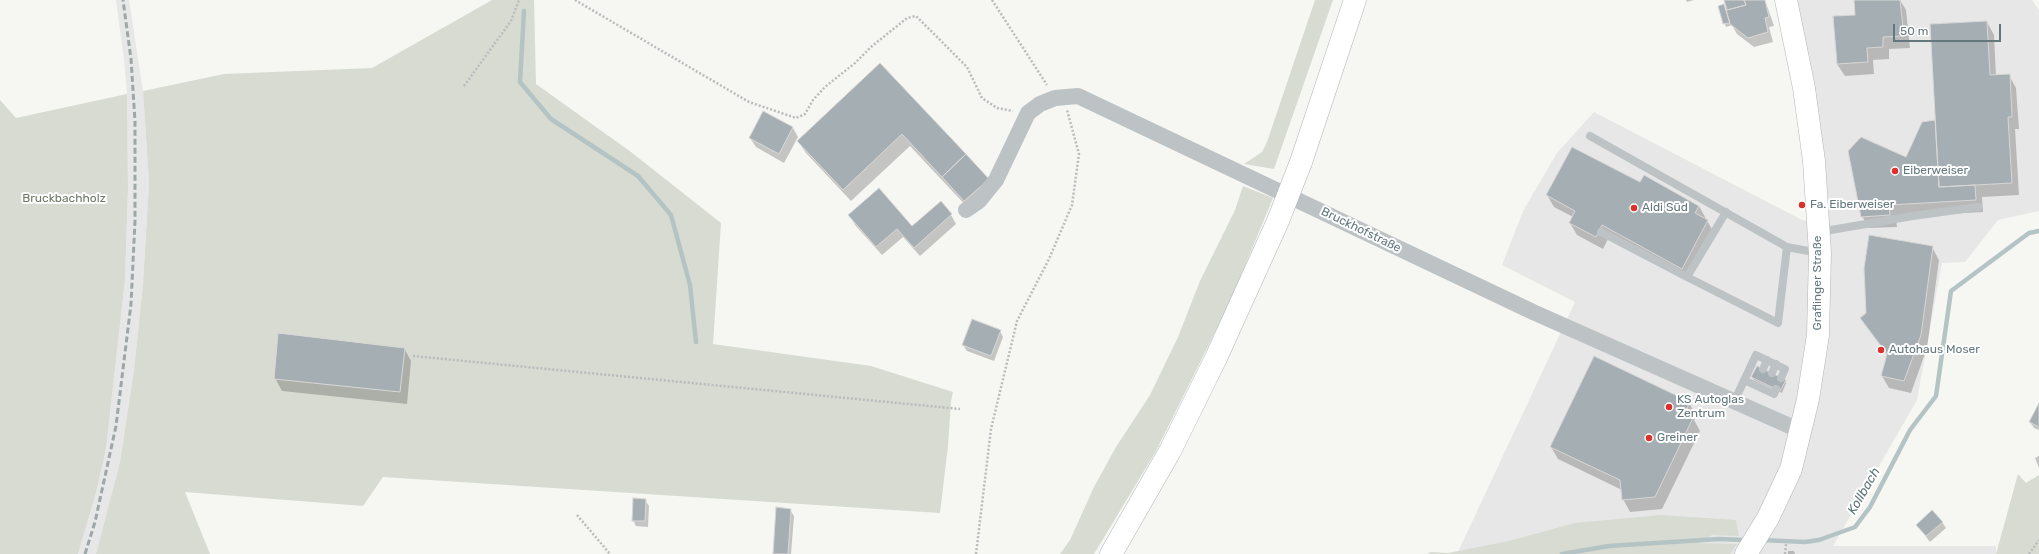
<!DOCTYPE html>
<meta charset="utf-8">
<style>
body{margin:0}
#map{position:relative;width:2039px;height:554px;overflow:hidden;background:#f6f6f3;font-family:Rubik,sans-serif}
canvas{display:block}
.scale{position:absolute;left:1893px;top:24px;width:108px;height:18px;box-sizing:border-box;border:2px solid #63777d;border-top:0;padding-left:5px;font-size:12px;line-height:14px;white-space:nowrap;color:#63777d;-webkit-text-stroke:3px #fff;paint-order:stroke}
</style>
<div id="map">
<canvas width="2039" height="554"></canvas>
<div class="scale">50 m</div>
</div>
<script>
const ctx = document.querySelector('canvas').getContext('2d');
ctx.lineJoin = 'round';
function paint(path, color) { ctx.fillStyle = color; ctx.fill(path, 'evenodd'); }
const poly = rows => new Path2D(rows.map(r => 'M' + r).join(''));
function stroke(path, color, width, dash) { ctx.strokeStyle = color; ctx.lineWidth = width; ctx.lineCap = dash ? 'butt' : 'round'; ctx.setLineDash(dash || []); ctx.stroke(path); }
function label(font, color, halo, rows, align = 'center') {
  ctx.font = font + ' Rubik,sans-serif'; ctx.lineWidth = 4; ctx.setLineDash([]); ctx.textBaseline = 'middle'; ctx.strokeStyle = halo; ctx.fillStyle = color; for (const [text, x, y, turn = 0] of rows) {
    ctx.save(); ctx.translate(x, y); ctx.rotate((+turn || 0) * Math.PI / 180); ctx.textAlign = isNaN(turn) ? turn : align; if (halo) ctx.strokeText(text, 0, 0); ctx.fillText(text, 0, 0); ctx.restore();
  }
}
paint(poly([
 [116,0,129,0,143,91,149,183,143,284,134,370,120,462,96,554,78,554,96,493,106,449,125,280,128,189,127,94,124,60],
 [1793,0,2032,0,2039,10,2039,211,1998,220,1965,262,1942,263,1917,400,1833,546,1996,546,1996,554,1457,554,1575,302,1502,265,1523,211,1557,153,1594,112,1802,220,1829,226,1813,75]
]), '#e7e7e7');
paint(poly([
 [492,0,534,0,536,84,631,152,721,223,713,344,871,366,953,392,951,402,948,446,940,513,383,477,363,506,185,492,210,554,96,554,120,462,134,370,143,284,149,183,143,91,224,74,372,68],
 [279,333,404,348,400,392,274,379],
 [1315,0,1333,0,1274,169,1244,164,1262,152,1267,142],
 [127,94,128,189,125,280,106,449,96,493,78,554,0,554,0,100,16,118],
 [1243,186,1273,198,1230,302,1156,451,1094,554,1060,554,1070,540,1094,487,1116,447,1150,395,1178,337,1200,281,1235,210],
 [2018,474,2026,483,2039,475,2039,554,1996,554],
 [1661,515,1736,520,1739,536,1712,535,1698,543,1737,544,1730,554,1427,554,1431,552,1448,553,1509,541,1575,523]
]), '#d7dbd2');
paint(poly([
 [1686,0,1694,0,1687,2],
 [1726,0,1765,0,1774,26,1769,27,1773,42,1754,47,1737,34,1732,25,1726,27,1719,7,1724,5,1726,11,1729,10],
 [1855,0,1900,0,1906,10,1910,48,1889,49,1889,59,1873,60,1874,74,1845,76,1837,64,1856,16],
 [1987,22,1994,35,1996,76,2009,75,2016,88,2019,129,2015,129,2019,195,1982,197,1983,212,1896,217,1897,227,1869,228,1862,216,1906,158,1923,123,1937,121],
 [880,64,988,179,970,210,910,146,851,201,806,153,798,141],
 [763,113,793,128,798,137,784,163,756,147,750,138],
 [1640,183,1699,206,1714,233,1689,280,1609,237,1603,249,1577,235,1570,223,1573,217,1554,207,1547,195],
 [850,215,912,227,951,215,956,224,920,256,903,237,882,255,855,225],
 [1932,247,1939,260,1927,348,1911,393,1889,388,1882,376,1888,356,1861,318],
 [1000,331,1003,337,994,361,967,351,963,345],
 [404,348,411,361,407,404,282,391,275,378],
 [1752,377,1785,380,1786,383,1782,393,1754,380],
 [1689,403,1696,415,1694,420,1700,431,1662,509,1630,512,1623,499,1622,490,1558,459,1551,447],
 [1686,408,1688,408,1683,419,1681,418],
 [2039,405,2039,430,2034,428,2030,422],
 [2039,456,2039,468,2035,458],
 [645,500,649,506,648,527,636,526,633,520],
 [790,510,794,516,791,554,774,554],
 [1942,522,1946,528,1930,542,1917,525],
 [1788,551,1794,551,1795,554,1788,554]
]), '#0003');
stroke(poly([
 [524,11,520,82,551,119,638,176,671,215,690,285,696,342],
 [1762,540,1805,542,1819,540,1855,527,1870,507,1910,430,1936,396,1951,291,2029,233,2039,231],
 [1562,554,1609,546,1719,539,1746,540]
]), '#b4c4c5', 4.5);
const building = poly([
 [1724,0,1744,0,1746,5,1727,10,1724,0],
 [1744,0,1765,0,1769,17,1765,18,1768,32,1748,38,1730,24,1725,7,1727,10,1746,5,1744,0],
 [1854,0,1900,0,1904,36,1883,37,1883,47,1867,48,1868,62,1837,64,1833,16,1855,15,1854,0],
 [1724,4,1730,23,1723,24,1718,6,1724,4],
 [1987,21,1990,75,2010,74,2012,117,2008,117,2012,183,1939,187,1930,24,1987,21],
 [880,63,966,154,942,177,902,134,843,190,797,141,880,63],
 [763,111,793,127,779,154,749,138,763,111],
 [1935,120,1939,187,1975,185,1976,200,1889,205,1890,215,1861,217,1848,151,1861,137,1906,157,1922,122,1935,120],
 [1572,147,1640,182,1644,175,1699,206,1695,213,1708,220,1682,269,1602,225,1596,237,1569,223,1575,211,1546,195,1572,147],
 [966,154,989,179,964,201,942,177,966,154],
 [879,188,912,226,941,201,952,214,914,248,897,229,876,247,848,215,879,188],
 [1869,235,1933,246,1921,335,1904,381,1881,376,1887,354,1860,318,1866,313,1864,268,1869,235],
 [972,319,1001,330,991,356,962,345,972,319],
 [278,333,405,348,400,392,274,379,278,333],
 [1594,356,1690,402,1684,414,1693,418,1655,497,1622,500,1620,480,1550,447,1594,356],
 [1757,366,1786,380,1780,391,1751,377,1757,366],
 [2039,403,2039,427,2029,422,2039,403],
 [633,498,646,499,645,521,632,521,633,498],
 [776,507,791,509,788,554,773,554,776,507],
 [1932,510,1943,522,1926,536,1916,525,1932,510]
]);
paint(building, '#a5afb3');
stroke(building, '#d8d7d6', 1);
const secondary = poly([
 [1746,554,1768,518,1791,469,1808,399,1818,335,1820,253,1814,161,1804,88,1786,0]
]);
const primary = poly([
 [1301,162,1355,0],
 [1111,554,1170,451,1216,358,1278,221]
]);
stroke(secondary, '#aeb6b8', 23);
stroke(primary, '#afb6b8', 23);
stroke(poly([
 [575,0,749,102,796,118,805,114,813,100,825,87,855,63,872,46,907,18,916,16,967,67,982,98,997,108,1013,111],
 [992,0,1047,85],
 [464,86,511,21,519,0],
 [413,356,960,409],
 [577,515,610,554],
 [976,554,991,429,1017,321,1049,259,1072,205,1079,154,1067,110],
 [1785,554,1786,544],
 [2029,554,2039,540]
]), '#b8bcbd', 2.5, [2, 2]);
stroke(poly([
 [1590,136,1787,247,1819,253],
 [1726,212,1687,277,1778,323,1787,247],
 [1601,232,1687,277],
 [1819,232,1913,216,1978,207],
 [1763,369,1767,360],
 [1772,373,1776,364],
 [1744,380,1774,394,1776,389],
 [1734,402,1756,355,1785,369,1781,378]
]), '#bdc3c5', 8);
stroke(poly([
 [966,210,979,201,996,180,1028,113,1040,104,1055,98,1078,96,1533,312,1801,431]
]), '#bdc3c5', 16);
stroke(secondary, '#fff', 22);
stroke(primary, '#fff', 22);
stroke(poly([
 [85,554,95,522,116,426,131,304,135,221,135,121,131,59,123,0]
]), '#9da7aa', 3, [6, 3]);
const primaryBridge = poly([
 [1278,221,1301,162]
]);
stroke(primaryBridge, '#afb6b8', 23, []);
stroke(primaryBridge, '#fff', 22);
for (const [x, y, r, color] of [
 [1895,171,4,"#db322e"],
 [1802,205,4,"#db322e"],
 [1634,208,4,"#db322e"],
 [1881,350,4,"#db322e"],
 [1669,407,4,"#db322e"],
 [1649,438,4,"#db322e"]
]) { const dot = new Path2D(); dot.arc(x, y, r, 0, 2 * Math.PI); ctx.fillStyle = color; ctx.fill(dot); stroke(dot, '#fff', 1.5); }
label('12px', '#63777d', '#fff', [
 ["Eiberweiser",1903,171],
 ["Fa. Eiberweiser",1810,205],
 ["Aldi Süd",1642,208],
 ["Autohaus Moser",1889,350],
 ["KS Autoglas",1677,400],
 ["Zentrum",1677,414],
 ["Greiner",1657,438]
], 'left');
label('12px', '#6e7a65', '#fff', [
 ["Bruckbachholz",64,199]
]);
label('12px', '#63777d', '#fff', [
 ["Bruckhofstraße",1361,230,26],
 ["Graflinger Straße",1818,283,-90]
]);
label('italic 13px', '#5e7778', '#fff', [
 ["Kollbach",1864,491,-60]
]);
</script>
